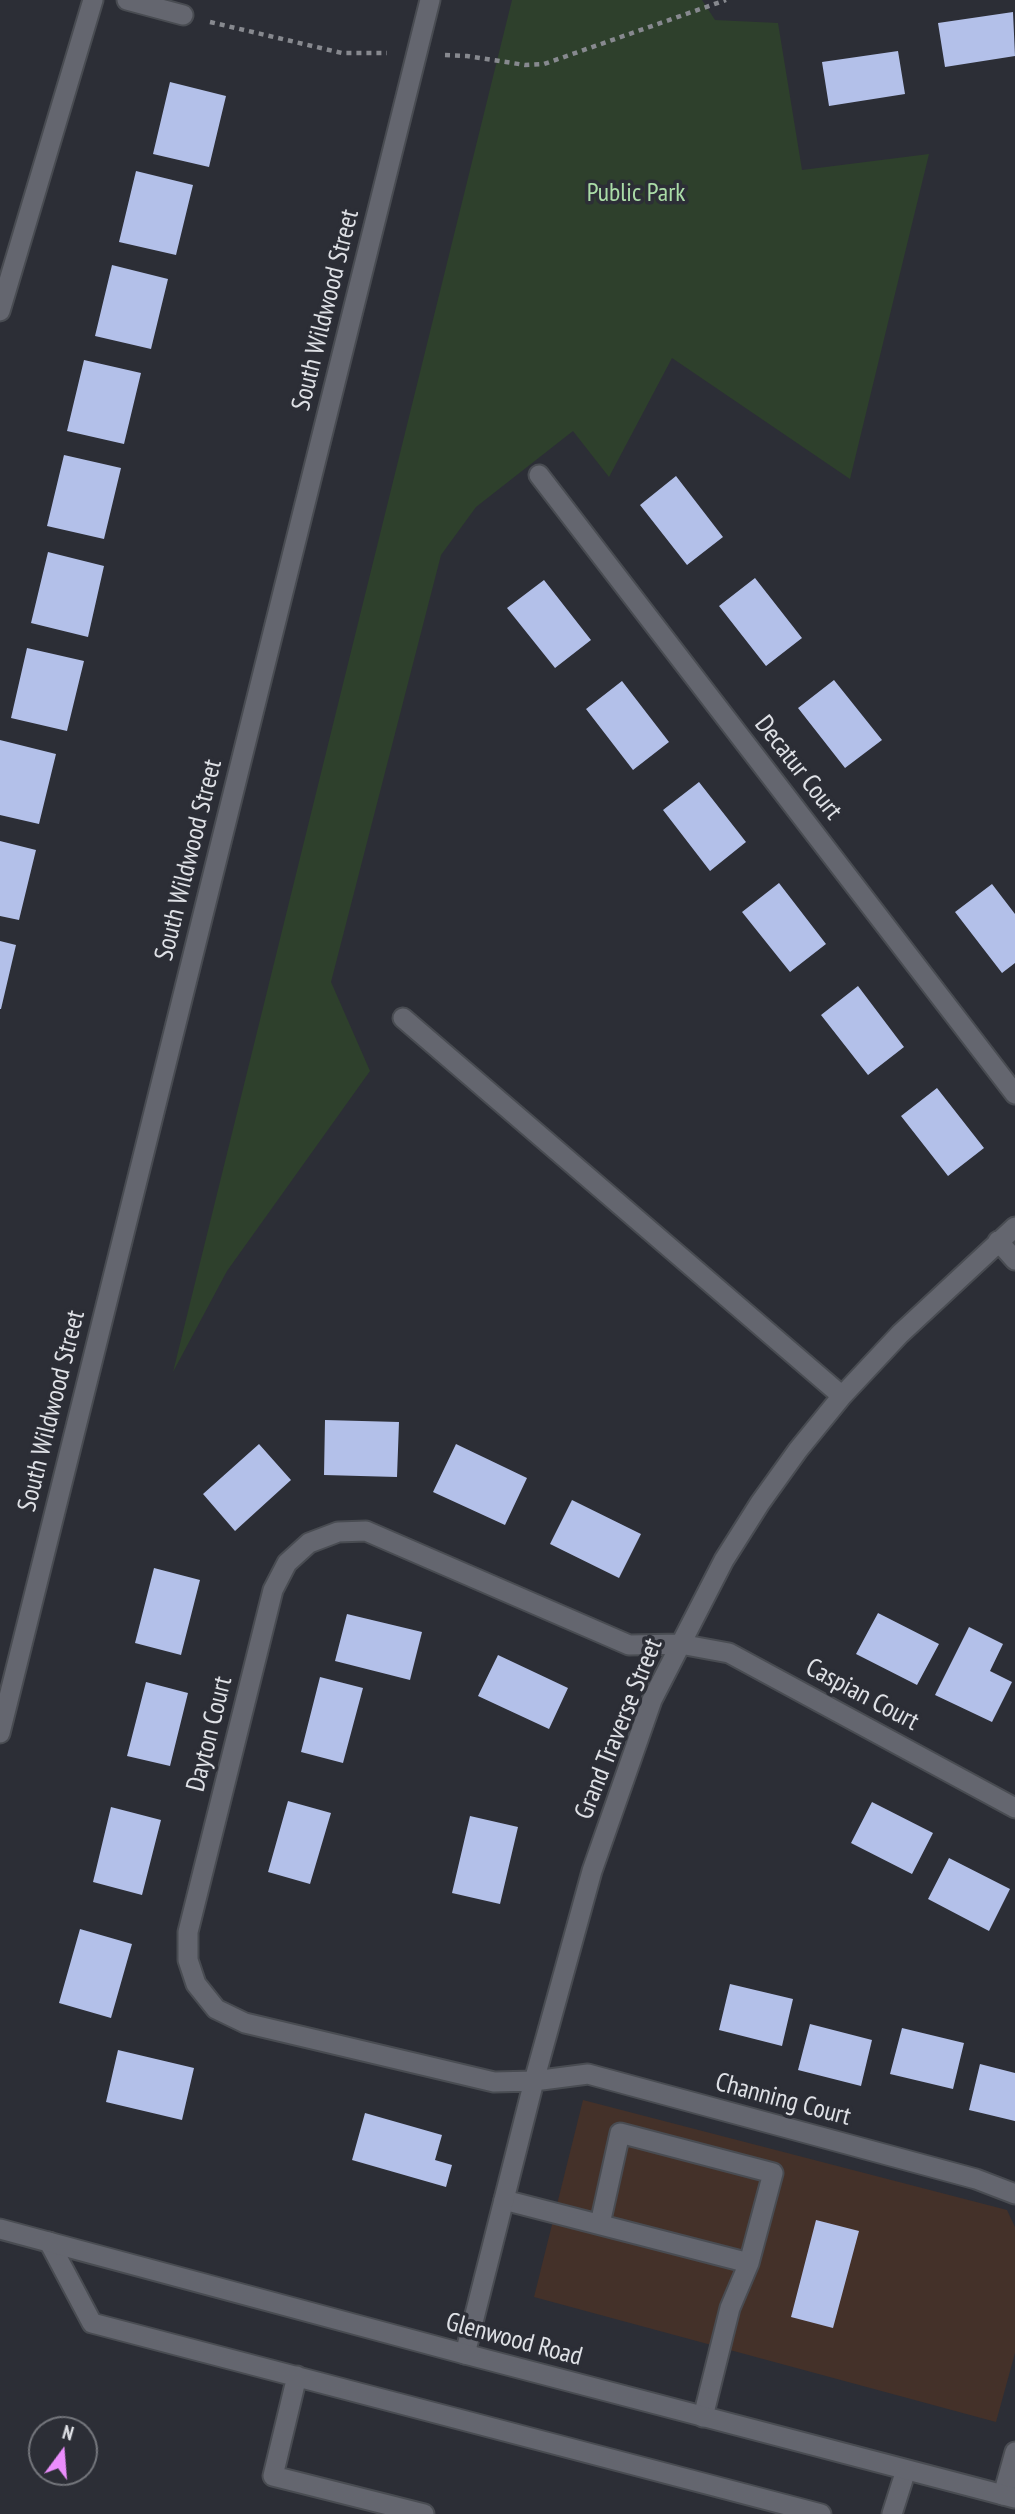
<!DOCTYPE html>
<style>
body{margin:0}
#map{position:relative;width:1015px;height:2514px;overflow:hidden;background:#2c2e36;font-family:"PT Sans Narrow",sans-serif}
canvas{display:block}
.north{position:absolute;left:28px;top:2416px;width:70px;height:70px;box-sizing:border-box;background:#2c2e36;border:2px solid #74767c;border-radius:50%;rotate:16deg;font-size:19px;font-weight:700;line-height:28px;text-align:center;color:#dfe1e6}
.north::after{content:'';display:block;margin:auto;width:24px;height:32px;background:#eb8dfc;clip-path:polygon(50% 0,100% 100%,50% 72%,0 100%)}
</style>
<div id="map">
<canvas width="1015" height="2514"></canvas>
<div class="north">N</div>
</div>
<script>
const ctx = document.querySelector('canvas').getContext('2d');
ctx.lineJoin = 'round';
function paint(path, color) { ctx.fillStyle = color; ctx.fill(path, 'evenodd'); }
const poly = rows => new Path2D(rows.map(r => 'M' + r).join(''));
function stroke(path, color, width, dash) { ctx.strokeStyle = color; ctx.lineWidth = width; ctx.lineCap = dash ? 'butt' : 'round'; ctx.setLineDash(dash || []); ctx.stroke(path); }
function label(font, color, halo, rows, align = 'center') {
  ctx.font = font + ' "PT Sans Narrow",sans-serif'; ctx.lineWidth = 7; ctx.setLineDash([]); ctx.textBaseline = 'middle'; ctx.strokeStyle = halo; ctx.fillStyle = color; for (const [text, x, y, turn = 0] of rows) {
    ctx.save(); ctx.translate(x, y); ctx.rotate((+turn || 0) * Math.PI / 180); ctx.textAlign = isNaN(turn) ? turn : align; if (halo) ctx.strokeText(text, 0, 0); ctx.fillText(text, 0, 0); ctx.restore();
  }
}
paint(poly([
 [583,2100,1007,2210,1015,2227,1015,2353,996,2422,534,2297]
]), '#443129');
paint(poly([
 [512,0,702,0,715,20,778,23,802,170,929,154,850,479,672,358,609,477,573,431,476,507,441,555,331,982,370,1071,227,1271,173,1372]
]), '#2e402c');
paint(poly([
 [1013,12,1015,56,945,67,938,23],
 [898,51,905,94,829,106,822,62],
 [170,82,226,96,209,167,153,154],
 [136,171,193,185,176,255,119,242],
 [112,265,168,279,151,349,95,336],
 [84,360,141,373,124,444,67,431],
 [64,455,121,468,104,539,47,526],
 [676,476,723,537,687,565,640,505],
 [48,552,104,566,88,637,31,623],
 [755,578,802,638,766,666,719,606],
 [544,580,591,640,555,668,507,608],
 [27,648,84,661,67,731,11,718],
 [834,680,882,740,845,768,798,708],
 [622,681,669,742,633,770,586,709],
 [0,740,56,754,39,824,0,815],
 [699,782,746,842,710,871,663,810],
 [0,841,36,850,19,920,0,916],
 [779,883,826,944,790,972,742,912],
 [992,884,1015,914,1015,963,1002,973,955,912],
 [0,941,16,945,1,1009,0,1009],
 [858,986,904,1047,868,1075,821,1015],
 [937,1088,984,1148,948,1176,901,1116],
 [325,1420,399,1422,397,1477,324,1475],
 [259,1444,291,1480,235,1531,203,1494],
 [456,1444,527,1478,505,1525,433,1492],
 [572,1500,641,1534,619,1578,550,1544],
 [154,1568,200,1580,181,1655,135,1643],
 [878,1613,939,1644,917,1685,856,1654],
 [347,1614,422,1632,410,1680,335,1661],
 [969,1627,1003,1644,990,1671,1012,1682,992,1722,935,1695],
 [498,1655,568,1688,549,1729,478,1696],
 [320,1677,363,1688,343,1763,301,1752],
 [146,1682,188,1693,170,1766,127,1756],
 [288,1801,331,1813,310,1884,268,1872],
 [872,1802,933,1833,912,1874,851,1843],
 [111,1807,161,1820,142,1895,93,1882],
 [470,1816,518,1827,500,1904,452,1893],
 [949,1858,1010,1889,989,1931,928,1899],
 [80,1929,132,1944,111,2018,59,2003],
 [730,1984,793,1999,782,2046,719,2030],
 [810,2024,872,2040,861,2086,798,2070],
 [902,2028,964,2043,953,2089,890,2074],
 [118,2050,194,2068,182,2120,106,2102],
 [980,2064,1015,2073,1015,2121,969,2110],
 [365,2113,442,2135,435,2160,452,2165,446,2187,352,2160],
 [816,2220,859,2231,833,2328,791,2317]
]), '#b3c0e9');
const service = poly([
 [504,2200,749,2263],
 [600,2224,620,2133,773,2173,749,2263,730,2308,703,2417],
 [49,2242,92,2323,821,2514],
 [297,2376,273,2476,424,2514],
 [892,2514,906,2470]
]);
const minor = poly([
 [127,0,183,15],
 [0,311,93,0],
 [539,475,1015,1094],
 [403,1018,842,1396],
 [998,1241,1015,1260],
 [1015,1808,729,1653,680,1644,629,1645,366,1531,338,1532,309,1543,287,1563,273,1590,188,1932,188,1960,196,1984,216,2009,245,2023,494,2082,534,2081,588,2074,976,2179,1015,2194],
 [465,2354,534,2081,592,1871,652,1700,724,1560,760,1503,798,1450,842,1396,900,1334,1015,1227],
 [1003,2495,1015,2452]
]);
const tertiary = poly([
 [0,1733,430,0],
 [0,2229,465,2354,1015,2498]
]);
stroke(service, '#494c52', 23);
stroke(minor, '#494c52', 23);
stroke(tertiary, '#494c52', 23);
stroke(poly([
 [210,22,342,53,387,53],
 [445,55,467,56,525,65,544,64,726,0]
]), '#87898f', 4.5, [5, 5]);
stroke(service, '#64666f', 19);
stroke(minor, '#64666f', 19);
stroke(tertiary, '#64666f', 19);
label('26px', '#aadca7', '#2c2e36', [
 ["Public Park",636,194]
]);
label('26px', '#dfe1e6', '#2c2e36', [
 ["South Wildwood Street",326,310,-76],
 ["Decatur Court",798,768,52],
 ["South Wildwood Street",189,860,-76],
 ["South Wildwood Street",52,1411,-76],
 ["Caspian Court",862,1695,28],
 ["Grand Traverse Street",619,1729,-68],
 ["Dayton Court",210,1734,-76],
 ["Channing Court",783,2100,15],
 ["Glenwood Road",514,2340,15]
]);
</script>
